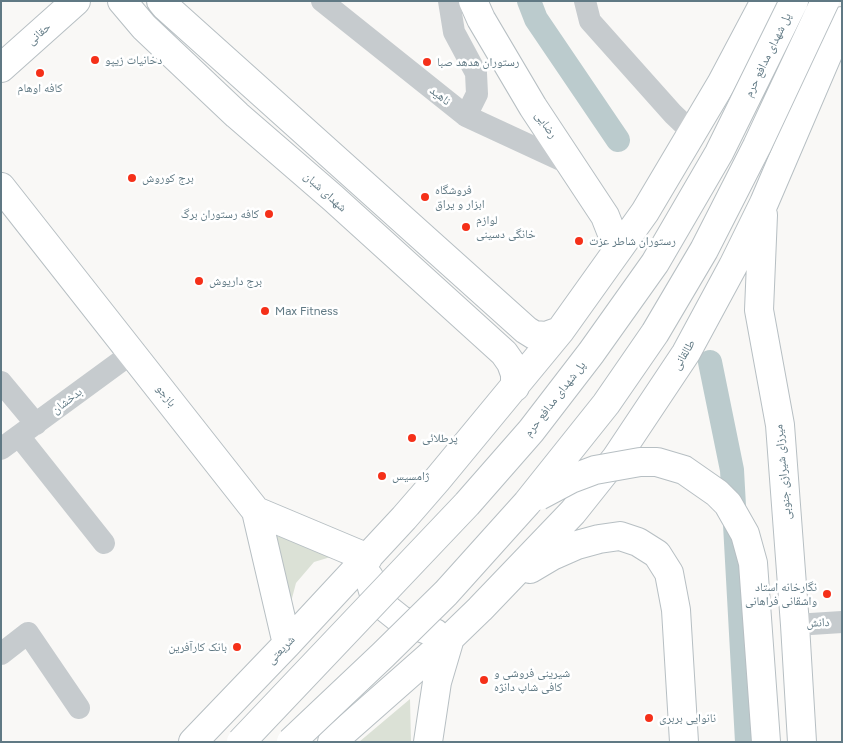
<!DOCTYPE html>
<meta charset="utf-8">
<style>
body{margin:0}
#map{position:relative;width:843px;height:743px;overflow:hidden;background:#f9f8f6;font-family:Figtree,sans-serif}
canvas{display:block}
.frame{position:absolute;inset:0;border:2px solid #607984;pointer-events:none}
</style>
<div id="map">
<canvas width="843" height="743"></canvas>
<div class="frame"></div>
</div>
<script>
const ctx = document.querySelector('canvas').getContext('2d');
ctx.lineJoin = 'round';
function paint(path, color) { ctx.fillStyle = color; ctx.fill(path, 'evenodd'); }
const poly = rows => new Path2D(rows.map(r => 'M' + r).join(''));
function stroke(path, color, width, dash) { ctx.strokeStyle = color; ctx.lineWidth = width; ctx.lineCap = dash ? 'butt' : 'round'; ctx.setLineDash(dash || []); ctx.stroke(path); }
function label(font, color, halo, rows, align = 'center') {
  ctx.font = font + ' Figtree,"Noto Naskh Arabic",sans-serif'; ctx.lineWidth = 5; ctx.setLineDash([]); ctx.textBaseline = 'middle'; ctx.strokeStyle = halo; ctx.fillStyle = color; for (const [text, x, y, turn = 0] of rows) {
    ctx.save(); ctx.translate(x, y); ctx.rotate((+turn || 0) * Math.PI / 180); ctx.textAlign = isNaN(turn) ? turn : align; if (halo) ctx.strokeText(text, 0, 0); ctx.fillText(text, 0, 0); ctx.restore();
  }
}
paint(poly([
 [275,535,334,556,314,562,296,583,291,602],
 [410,699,411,742,359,742]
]), '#dbe1d6');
stroke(poly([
 [529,1,536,19,618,140],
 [710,362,732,470,747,742]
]), '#bbcbcd', 24);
const secondary = poly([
 [122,1,144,27,237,115,333,198,504,353,511,363,515,374,515,387],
 [161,1,165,6,526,330,534,335,546,336,560,331],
 [473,1,481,19,533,107,605,216,618,249],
 [1,68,76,1],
 [1,187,256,511,368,558],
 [763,215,759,310,780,425,795,625,802,742],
 [256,511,287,644],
 [530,569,552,556,577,545,599,539,620,536,638,542,657,554,669,573,676,610,684,742],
 [369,577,373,591,386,608,401,620,435,633],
 [193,742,287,644,404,518,437,480,560,331,645,212,721,84,765,1],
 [332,742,450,638,480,609,573,512,616,458,686,353,733,266,764,203,842,21],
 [428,742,437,682,450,638]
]);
stroke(secondary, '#b7bfc3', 30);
stroke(poly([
 [322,1,466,116,574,166],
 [449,1,454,32,476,73,477,94,466,116],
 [585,1,590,21,673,114,693,133],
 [1,382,36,424],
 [19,436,104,543],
 [1,449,132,353],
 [795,625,842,622],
 [1,654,28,633,79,708]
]), '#c6cbce', 22);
stroke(secondary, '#fff', 28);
const secondaryBridge = poly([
 [539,496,571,479,595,470,640,462,657,462,684,470,717,493,728,504,745,534,753,563,766,742],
 [241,742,467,504,531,431,591,353,655,263,719,153,794,1],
 [291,742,383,655,446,593,527,503,606,404,655,333,704,250,757,146,825,1]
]);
stroke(secondaryBridge, '#b7bfc3', 30, []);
stroke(secondaryBridge, '#fff', 28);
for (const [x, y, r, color] of [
 [95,60,5,"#f53019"],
 [427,62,5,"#f53019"],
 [40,73,5,"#f53019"],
 [132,178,5,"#f53019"],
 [425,197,5,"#f53019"],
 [269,214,5,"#f53019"],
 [466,227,5,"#f53019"],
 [579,241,5,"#f53019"],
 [199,281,5,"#f53019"],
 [265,311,5,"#f53019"],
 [412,438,5,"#f53019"],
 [382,476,5,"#f53019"],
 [827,594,5,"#f53019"],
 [237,647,5,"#f53019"],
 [484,680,5,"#f53019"],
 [649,718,5,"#f53019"]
]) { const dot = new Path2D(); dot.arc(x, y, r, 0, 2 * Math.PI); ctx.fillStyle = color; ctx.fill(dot); stroke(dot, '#fff', 2); }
label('12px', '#607984', '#fff', [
 ["حقانی",39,34,-42],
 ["پل شهدای مدافع حرم",768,55,-64],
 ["ناهید",440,96,38],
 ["رضایی",546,125,56],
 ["شهدای شبان",325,192,42],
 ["طالقانی",684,355,-59],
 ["بازجو",166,396,52],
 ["پل شهدای مدافع حرم",555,399,-52],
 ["بدخشان",67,401,-37],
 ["میرزای شیرازی جنوبی",783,472,-95],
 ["دانش",818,623,-3],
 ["شریعتی",281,650,-46]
]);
label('12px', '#607984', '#fff', [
 ["دخانیات زیپو",105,60],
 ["رستوران هدهد صبا",437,62],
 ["کافه اوهام",40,88,"center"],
 ["برج کوروش",142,178],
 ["فروشگاه",435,190],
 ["ابزار و یراق",435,204],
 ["کافه رستوران برگ",259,214,"right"],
 ["لوازم",476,220],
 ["خانگی دسینی",476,234],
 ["رستوران شاطر عزت",589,241],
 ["برج داریوش",209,281],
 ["Max Fitness",275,311],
 ["پرطلائی",422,438],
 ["ژامسیس",392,476],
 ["نگارخانه استاد",817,587,"right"],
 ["واشقانی فراهانی",817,601,"right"],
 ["بانک کارآفرین",227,647,"right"],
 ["شیرینی فروشی و",494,673],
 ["کافی شاپ دانژه",494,687],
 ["نانوایی بربری",659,718]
], 'left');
</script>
